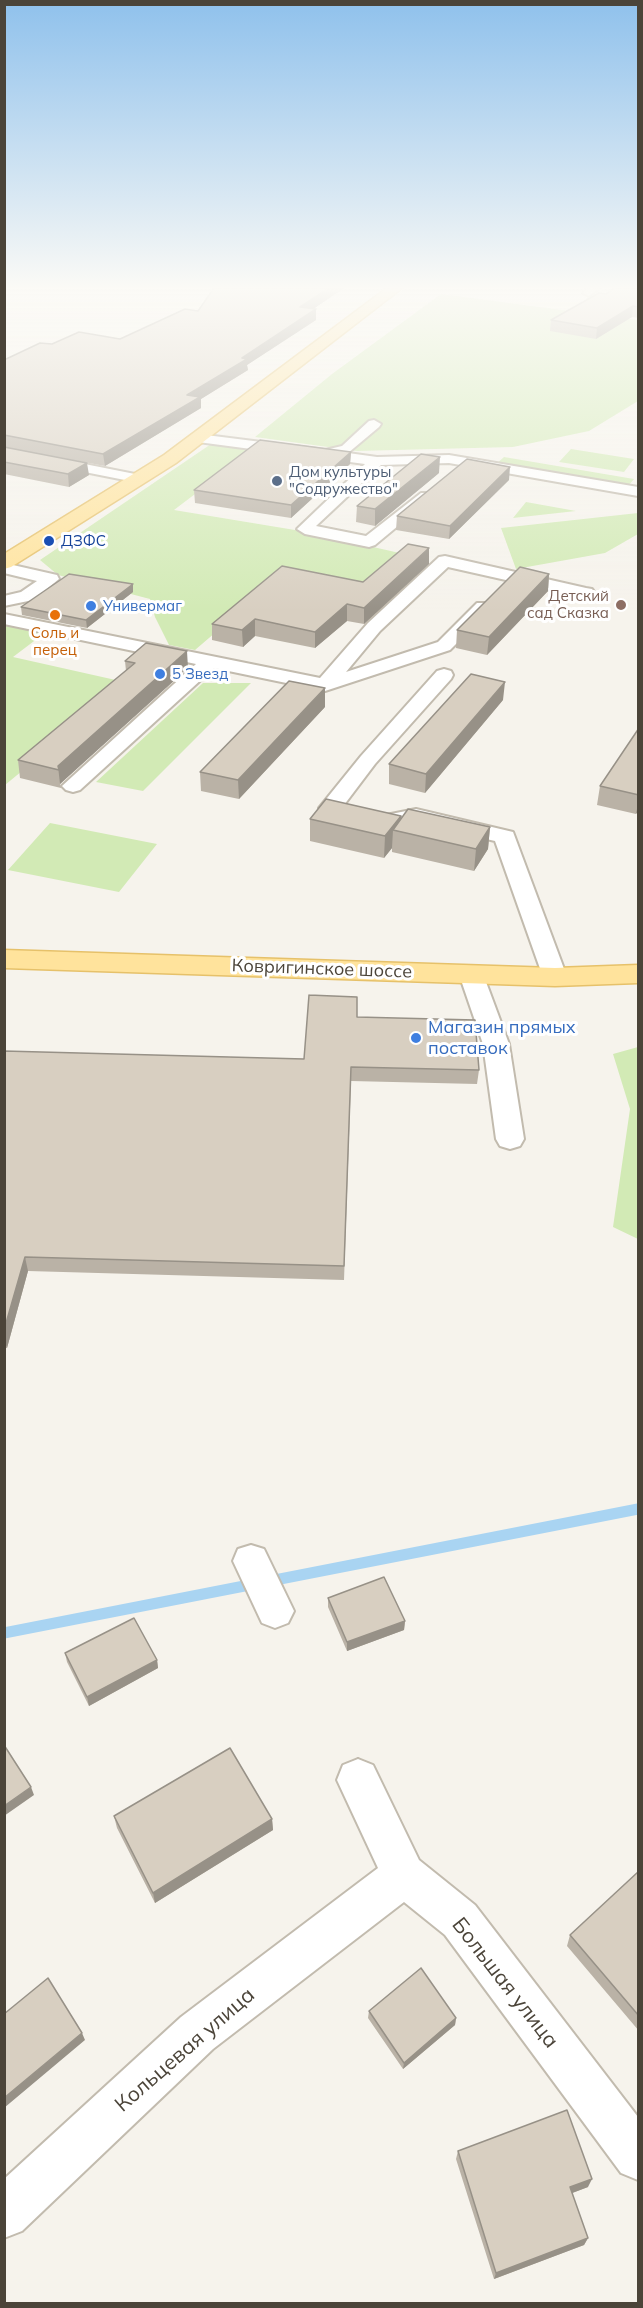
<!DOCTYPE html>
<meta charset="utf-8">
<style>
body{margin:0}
#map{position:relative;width:643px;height:2308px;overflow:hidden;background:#f6f3ec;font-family:Mulish,sans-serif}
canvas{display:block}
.frame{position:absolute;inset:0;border:6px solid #4b4439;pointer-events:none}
</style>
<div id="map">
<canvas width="643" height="2308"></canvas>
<div class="frame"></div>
</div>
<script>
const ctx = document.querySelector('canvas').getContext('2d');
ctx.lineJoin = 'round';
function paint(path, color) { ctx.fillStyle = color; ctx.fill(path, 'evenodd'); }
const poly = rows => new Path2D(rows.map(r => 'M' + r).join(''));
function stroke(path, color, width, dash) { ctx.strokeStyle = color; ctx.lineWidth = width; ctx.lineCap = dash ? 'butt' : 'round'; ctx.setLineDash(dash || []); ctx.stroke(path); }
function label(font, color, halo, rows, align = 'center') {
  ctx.font = font + ' Mulish,sans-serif'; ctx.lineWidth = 6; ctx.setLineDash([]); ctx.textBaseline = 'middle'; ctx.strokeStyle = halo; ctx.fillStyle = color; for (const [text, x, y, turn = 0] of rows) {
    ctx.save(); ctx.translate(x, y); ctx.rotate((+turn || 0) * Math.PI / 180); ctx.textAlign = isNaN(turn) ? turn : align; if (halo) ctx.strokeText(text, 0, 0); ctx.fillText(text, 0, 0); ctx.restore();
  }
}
paint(poly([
 [441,294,638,320,638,401,589,431,513,447,357,451,255,437,332,374],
 [214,442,257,447,174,510,307,532,404,554,330,618,279,578,195,650,169,645,155,617,150,599,58,575,40,560],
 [571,449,634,459,624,472,559,462],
 [504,457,634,479,628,486,496,464],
 [526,502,576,511,513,518],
 [638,513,638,534,605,553,516,569,501,528],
 [5,624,46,632,13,657,129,683,5,785],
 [203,683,251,683,143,791,96,782],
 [50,823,157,844,119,892,8,870],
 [638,1047,638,1239,613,1227,630,1109,613,1054]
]), '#d2eab5');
stroke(poly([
 [4,1633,638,1509]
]), '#a9d4f2', 11);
const minor = poly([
 [588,288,600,288,589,296,583,293,588,288],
 [374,420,381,424,379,427,348,453,377,457,449,455,638,487,638,496,449,463,381,465,316,526,366,536,421,493,431,493,434,496,375,545,369,547,305,534,297,529,365,464,198,442,191,438,198,434,325,450,342,446,369,421,374,420],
 [4,448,140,475,147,479,140,483,4,456,4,448],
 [445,556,586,588,592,589,595,593,592,597,586,598,448,567,380,631,346,672,438,642,477,603,489,603,492,607,489,611,450,650,325,691,214,668,80,790,73,792,66,790,62,786,196,664,4,624,4,614,320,678,368,623,439,557,445,556],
 [4,563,57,575,59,579,33,600,4,606,4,596,21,592,37,581,4,573,4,563],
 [444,669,451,671,453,675,451,679,375,764,344,805,386,815,416,809,513,832,567,977,564,982,555,985,546,982,543,977,495,841,416,823,386,829,322,813,319,808,361,756,437,671,444,669],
 [471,966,480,969,483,974,509,1044,524,1139,520,1146,510,1149,500,1146,496,1139,483,1044,459,974,462,969,471,966],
 [251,1545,264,1549,294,1611,288,1623,275,1628,262,1623,233,1561,238,1549,251,1545],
 [358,1759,373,1765,419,1860,475,1905,638,2117,638,2180,621,2173,445,1935,404,1902,213,2049,22,2231,4,2238,4,2179,181,2017,378,1868,337,1780,343,1765,358,1759]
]);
const major = poly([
 [387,288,402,288,176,463,11,567,4,569,4,554,164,455,387,288],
 [4,950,555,968,638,965,638,983,555,986,4,968,4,950]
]);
stroke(minor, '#c2bbae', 4);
stroke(major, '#e6c16a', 3);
paint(minor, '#fff');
paint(major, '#ffe39c');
paint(poly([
 [344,288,313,309,316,320,247,365,248,370,201,399,201,408,105,466,4,447,4,360,52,344,120,339,198,311],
 [639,288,639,318,632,317,596,339,550,331,551,320,606,294],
 [4,447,89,475,69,487,4,474],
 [351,452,350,464,291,518,195,503,194,490],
 [439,473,375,526,356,522,357,506],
 [509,480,449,539,396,530,397,516],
 [429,564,364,624,347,621,315,648,255,636,243,647,212,640,212,624],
 [549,574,548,591,487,655,456,648,457,630],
 [133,592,87,628,22,615,21,607],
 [125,661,188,668,60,784,61,788,20,778,18,760,126,671],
 [503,700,425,793,389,784,389,764],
 [325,707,239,799,201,791,200,772],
 [639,728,639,810,636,814,597,805,600,786],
 [401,816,400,820,490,827,488,849,474,871,392,852,392,848,384,858,310,841,310,819],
 [357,1017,479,1070,477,1084,351,1081,344,1280,28,1271,7,1348,4,1348,4,1051,304,1059],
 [328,1598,405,1621,404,1630,347,1651,328,1607],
 [65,1653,157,1660,158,1668,89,1706,67,1662],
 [114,1816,272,1819,273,1830,155,1903,117,1828],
 [639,1871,639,2031,567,1946,570,1935],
 [369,2011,456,2018,455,2025,403,2069,368,2018],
 [458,2151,588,2187,572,2193,588,2238,584,2245,494,2279,456,2159]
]), '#bab2a6');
paint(poly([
 [329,288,344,288,300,318,300,307],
 [633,306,632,317,596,339,597,328],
 [316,309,316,320,247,365,248,370,201,399,201,408,105,466,103,454,242,358],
 [351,452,350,464,291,518,291,505],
 [440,457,439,473,375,526,375,509],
 [87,463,89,475,69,487,68,474],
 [510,467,509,480,449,539,450,526],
 [429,548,429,564,364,624,364,608],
 [549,574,548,591,487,655,489,637],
 [133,584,133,592,87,628,86,620],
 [347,604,347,621,315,648,315,632],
 [255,619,255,636,243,647,242,630],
 [187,651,188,668,60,784,58,766],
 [505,682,503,700,425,793,426,774],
 [325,688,325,707,239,799,238,780],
 [639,799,639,810,636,814],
 [401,816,400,832,393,830,392,848,384,858,385,836],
 [490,827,488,849,474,871,476,849],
 [25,1257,28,1271,7,1348,4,1339,4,1330],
 [405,1621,404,1630,347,1651,347,1642],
 [157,1660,158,1668,89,1706,87,1697],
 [31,1787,34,1795,4,1816,4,1806],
 [272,1819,273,1830,155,1903,153,1893],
 [456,2018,455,2025,403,2069,404,2063],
 [82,2033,85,2040,4,2108,4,2098],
 [592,2179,588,2187,567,2195,570,2187],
 [588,2238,584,2245,494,2279,496,2273]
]), '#979187');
const building = poly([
 [214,288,329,288,300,307,316,309,242,358,247,359,187,395,200,397,103,454,4,435,4,360,40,343,52,344,79,332,120,339,185,309,198,311,214,288],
 [614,288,639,288,639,307,633,306,597,328,551,320,599,293,606,294,614,288],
 [260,440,351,452,291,505,194,490,260,440],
 [4,447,87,463,68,474,4,462,4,447],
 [421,454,440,457,375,509,357,506,421,454],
 [467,459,510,467,450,526,397,516,467,459],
 [408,544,429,548,364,608,347,604,315,632,255,619,242,630,212,624,282,566,363,582,408,544],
 [520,567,549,574,489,637,457,630,520,567],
 [69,574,133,584,86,620,21,607,69,574],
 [146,643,187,651,58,766,59,770,18,760,135,663,125,661,146,643],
 [471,674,505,682,426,774,389,764,471,674],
 [289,681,325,688,238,780,200,772,289,681],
 [639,728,639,795,600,786,639,728],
 [326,799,401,816,385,836,310,819,326,799],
 [408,809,490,827,476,849,393,830,408,809],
 [309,995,357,997,357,1017,475,1020,479,1070,351,1067,344,1266,25,1257,4,1330,4,1051,304,1059,309,995],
 [384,1577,405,1621,347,1642,328,1598,384,1577],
 [134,1618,157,1660,87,1697,65,1653,134,1618],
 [4,1745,31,1787,4,1806,4,1745],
 [230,1748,272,1819,153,1893,114,1816,230,1748],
 [639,1871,639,2016,570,1935,639,1871],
 [421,1968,456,2018,404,2063,369,2011,421,1968],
 [48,1978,82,2033,4,2098,4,2014,48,1978],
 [567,2110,592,2179,570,2187,588,2238,496,2273,458,2151,567,2110]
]);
paint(building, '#d8cfc1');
stroke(building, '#979187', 1.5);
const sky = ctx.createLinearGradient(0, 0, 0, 612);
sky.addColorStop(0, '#8fc1ec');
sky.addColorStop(0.47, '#fbfaf6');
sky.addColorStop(1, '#fbfaf600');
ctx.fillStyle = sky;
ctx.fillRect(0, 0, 643, 612);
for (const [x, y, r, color] of [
 [277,481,6,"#5c6f8a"],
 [49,541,6,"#1a4fb4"],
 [621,605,6,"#8d6e63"],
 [91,606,6,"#3f7fe0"],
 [55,615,6,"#e8710a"],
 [160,674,6,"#3f7fe0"],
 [416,1038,6,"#3f7fe0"]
]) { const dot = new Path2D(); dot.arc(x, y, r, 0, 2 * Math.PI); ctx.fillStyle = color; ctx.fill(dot); stroke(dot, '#fff', 2); }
label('15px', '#4e5e75', '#fff', [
 ["Дом культуры",289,472],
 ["\"Содружество\"",289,489]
], 'left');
label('15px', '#164399', '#fff', [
 ["ДЗФС",61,541]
], 'left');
label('15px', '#785e54', '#fff', [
 ["Детский",609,596],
 ["сад Сказка",609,613]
], 'right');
label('15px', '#366cbe', '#fff', [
 ["Универмаг",103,606],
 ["5 Звезд",172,674]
], 'left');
label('15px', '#c56008', '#fff', [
 ["Соль и",55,633],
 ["перец",55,650]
]);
label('18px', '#4b4439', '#fff', [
 ["Ковригинское шоссе",322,969,2]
]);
label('18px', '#366cbe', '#fff', [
 ["Магазин прямых",428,1028],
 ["поставок",428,1049]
], 'left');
label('21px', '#4b4439', '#fff', [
 ["Большая улица",505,1983,52],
 ["Кольцевая улица",185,2050,-41]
]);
</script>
